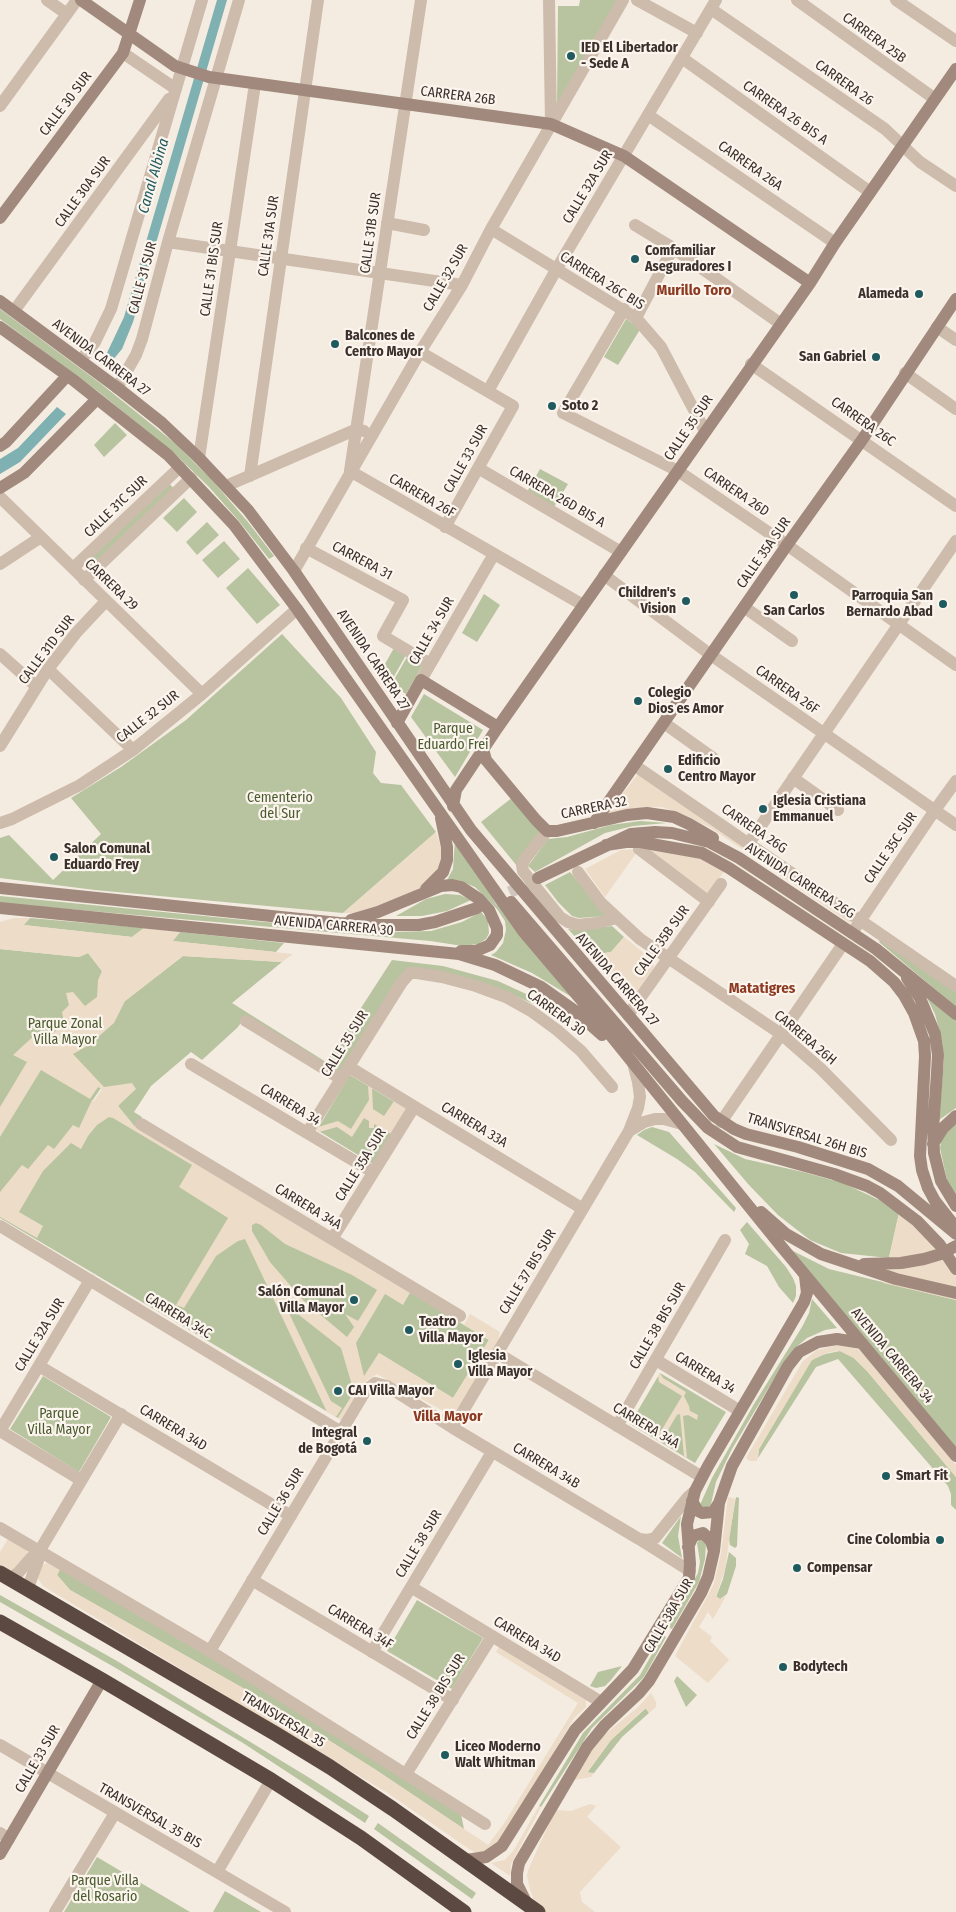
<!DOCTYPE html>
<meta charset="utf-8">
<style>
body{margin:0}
canvas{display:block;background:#f4ebe1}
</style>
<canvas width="956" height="1912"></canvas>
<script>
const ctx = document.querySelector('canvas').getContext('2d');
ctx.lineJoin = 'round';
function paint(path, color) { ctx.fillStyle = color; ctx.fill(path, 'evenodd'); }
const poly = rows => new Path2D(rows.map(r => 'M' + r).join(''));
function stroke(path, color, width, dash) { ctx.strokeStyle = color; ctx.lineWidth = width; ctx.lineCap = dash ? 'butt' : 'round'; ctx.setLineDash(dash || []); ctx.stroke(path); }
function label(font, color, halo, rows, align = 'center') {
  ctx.font = font + ' "Fira Sans Condensed",sans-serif'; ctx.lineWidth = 4.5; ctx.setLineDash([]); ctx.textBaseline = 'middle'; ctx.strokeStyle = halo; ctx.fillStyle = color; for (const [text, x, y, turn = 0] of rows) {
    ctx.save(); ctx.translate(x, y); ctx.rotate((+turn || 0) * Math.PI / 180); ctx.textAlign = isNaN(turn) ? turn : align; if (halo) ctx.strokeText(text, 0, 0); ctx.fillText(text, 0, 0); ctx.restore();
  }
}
paint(poly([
 [580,0,617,0,557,106,558,6,579,6],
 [0,309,100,383,176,444,211,479,248,522,274,556,269,559,239,521,209,487,175,454,100,393,0,319],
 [626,319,641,328,618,365,604,357],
 [115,423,127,435,104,457,94,445],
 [540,469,568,484,554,507,527,492],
 [169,483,174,489,88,570,83,564],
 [184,498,197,512,177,532,163,518],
 [207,522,219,535,197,555,186,542],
 [224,541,240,559,218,578,202,560],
 [248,568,280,605,257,624,226,588],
 [484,594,500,605,477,642,462,633],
 [282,634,341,698,376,752,373,773,381,783,401,785,436,832,343,913,95,890,0,878,0,838,9,835,53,880,101,834,71,798,121,767,186,720],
 [394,648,406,655,393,678,381,671],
 [407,657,422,666,406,694,391,685],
 [424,694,483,730,455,777,411,717],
 [513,797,543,832,517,866,481,822],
 [640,821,667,823,633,826,605,833,535,872,528,866,548,839,567,837,611,825],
 [455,839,575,999,532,973,491,955,496,952,503,943,506,930,505,921,497,909,475,887,460,881,447,880,453,869],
 [570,872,607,916,579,918,572,916,558,902,545,885],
 [445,894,460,895,471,900,447,911,422,916,396,916,426,899],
 [0,896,265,922,391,932,431,931,462,922,481,912,488,920,489,933,486,939,478,944,463,946,430,941,0,903],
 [30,918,144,928,132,937,23,925],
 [612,926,624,937,611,952,592,955,568,929,577,930],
 [180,932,284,943,276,952,172,941],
 [882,938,956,989,956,1007,879,942],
 [0,949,79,957,88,953,125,1001,183,956,282,962,232,1003,326,1062,392,960,443,966,498,981,537,999,533,1004,507,992,419,968,340,1075,245,1018,237,1028,202,1060,191,1052,151,1086,134,1112,142,1117,135,1127,489,1340,453,1398,379,1353,338,1418,0,1218],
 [101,1088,120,1103,118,1106,135,1127,92,1101],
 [926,996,956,1019,956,1108,939,1120,944,1060,942,1041,935,1014],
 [350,1075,406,1109,373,1164,317,1130],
 [956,1121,956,1197,948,1185,940,1148,942,1137],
 [652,1127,669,1132,736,1208,734,1212,695,1172,677,1159,637,1135,644,1130],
 [714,1144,745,1159,803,1172,843,1183,879,1200,899,1213,889,1258,841,1253,810,1240,778,1215,749,1185],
 [747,1222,786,1267,793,1278,796,1286,796,1296,793,1303,779,1287,767,1266,745,1254,749,1244,740,1230],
 [791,1250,829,1269,956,1300,956,1449],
 [812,1299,837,1328,825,1330,807,1338,794,1349,784,1362,732,1449,716,1482,711,1504,706,1511,700,1505,712,1478,754,1404,802,1327,809,1313],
 [840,1351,854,1358,867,1371,956,1477,956,1510,951,1505,951,1494,948,1486,838,1359,816,1367,758,1458,759,1449,808,1365,812,1360,821,1355],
 [660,1373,726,1412,695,1463,630,1424],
 [43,1376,111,1417,79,1472,10,1429],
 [736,1497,739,1498,737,1546,735,1548,730,1545,729,1538],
 [681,1516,678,1536,682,1558,662,1543],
 [701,1538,706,1543,705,1559,699,1582,672,1629,668,1627,698,1573,700,1562,697,1543],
 [729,1552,736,1558,736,1566,727,1594,720,1599,716,1597,723,1579],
 [60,1569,309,1716,461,1814,464,1829,376,1770,271,1704,70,1590,57,1575],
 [0,1595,117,1661,308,1777,369,1816,365,1823,243,1743,114,1667,0,1602],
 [417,1600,483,1638,452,1689,387,1651],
 [663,1635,666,1637,644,1677,592,1728,541,1807,539,1806,583,1733,640,1675],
 [622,1666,611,1680,605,1686,596,1688,590,1686,598,1672],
 [677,1676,697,1695,686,1707,674,1681],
 [646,1708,649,1713,622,1737,594,1773,587,1773,611,1740],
 [378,1823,476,1893,472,1899,374,1829],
 [97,1857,190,1912,64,1912],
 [225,1891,261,1912,213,1912]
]), '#b8c4a0');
paint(poly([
 [638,774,853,919,850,923,711,828,685,815,662,807,646,807,606,815],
 [436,832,443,854,439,867,425,884,412,893,383,905,354,913,343,913],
 [642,846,692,854,724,872,707,895],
 [639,849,605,897,585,869,621,850],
 [14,918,30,918,24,925,132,937,144,928,180,932,173,941,293,954,282,962,183,956,125,1001,114,1023,89,1045,73,1054,104,1087,132,1083,136,1089,118,1106,135,1127,411,1291,403,1305,385,1294,356,1343,364,1376,379,1353,453,1398,489,1340,464,1325,470,1314,500,1332,498,1341,458,1408,455,1411,445,1412,377,1374,367,1380,342,1421,338,1418,354,1392,341,1348,290,1308,288,1311,331,1401,342,1408,336,1417,327,1412,245,1239,238,1241,216,1256,184,1308,176,1305,228,1218,179,1187,192,1165,113,1118,109,1117,97,1125,88,1136,81,1149,71,1143,43,1171,19,1212,43,1226,37,1238,0,1217,0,1192,22,1165,28,1169,48,1145,54,1149,73,1125,79,1128,92,1100,94,1101,102,1089,98,1087,90,1099,41,1070,0,1137,0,1107,27,1062,13,1055,38,1032,41,1045,64,1023,62,1012,69,1005,66,993,73,992,85,1006,97,997,98,980,102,971,88,953,79,957,0,949,0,922],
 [256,1223,261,1225,285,1244,352,1275,377,1290,358,1321,345,1314,354,1327,347,1337,303,1300,270,1262,252,1231,252,1225],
 [624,937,651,959,654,966,653,969,634,997,631,998,624,996,592,955,611,952],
 [368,1086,372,1088,373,1109,384,1116,394,1101,406,1109,391,1134,374,1124,374,1128,369,1128,369,1121,364,1118,352,1137,337,1127,319,1132,317,1130,318,1127,338,1121,351,1129,369,1100],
 [899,1213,924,1234,954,1272,956,1277,956,1300,883,1283],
 [839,1345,858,1349,873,1362,956,1465,956,1477,867,1371,854,1358,840,1351,830,1352,812,1360,759,1449,757,1461,750,1461,746,1458,803,1361,817,1350],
 [660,1373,663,1378,686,1392,684,1396,689,1406,690,1411,698,1415,697,1420,688,1415,683,1416,687,1458,684,1456,680,1414,677,1415,661,1442,656,1440,658,1435,638,1422,632,1425,630,1424,632,1420,638,1418,661,1431,682,1396,659,1382,658,1376],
 [728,1497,735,1499,725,1569,716,1596,720,1599,726,1596,713,1619,708,1612,699,1627,712,1637,710,1641,729,1660,708,1683,675,1656,714,1584,721,1553],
 [8,1539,26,1548,27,1552,27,1556,14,1571,0,1567,0,1552],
 [47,1563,52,1564,60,1569,57,1575,70,1590,271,1704,376,1770,488,1845,505,1822,578,1703,496,1652,499,1647,586,1700,586,1707,574,1718,500,1843,480,1853,472,1851,386,1792,43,1586,37,1577,43,1565],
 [651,1693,656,1702,656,1707,649,1713,645,1708,611,1740,587,1772,594,1773,591,1777,574,1780,590,1753,603,1736,638,1707],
 [590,1804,596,1806,587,1817,621,1847,580,1892,582,1902,595,1912,546,1912,534,1900,530,1890,527,1875,529,1868,555,1810,571,1811],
 [539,1806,541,1807,511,1864,510,1876,491,1863,505,1860,514,1850]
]), '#ecdcc8');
paint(poly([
 [217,0,227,0,133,322,122,349,112,361,106,355,124,317],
 [57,407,66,414,20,462,0,474,0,459,18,448]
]), '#7fb0b2');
stroke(poly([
 [477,908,529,883]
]), '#cfc6bd', 12, [12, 6]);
stroke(poly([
 [47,0,67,14],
 [421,0,350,471,583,605],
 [549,0,551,124],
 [637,0,697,33],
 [797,0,935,99],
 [896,0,956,41],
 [711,9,885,129,920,162,956,186],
 [123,53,176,89],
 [682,58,870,192],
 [0,106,77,0],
 [648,115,835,243],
 [387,223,424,230],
 [635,225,673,248,781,324],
 [491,229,636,318,661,347,705,431],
 [168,242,462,285],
 [624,309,563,413,678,471,787,545,956,665],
 [14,311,169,99],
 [636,318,673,248],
 [937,327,956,340],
 [420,352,513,406,445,527],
 [81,360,95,342,111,309,202,0],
 [751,364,956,506],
 [905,373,956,409],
 [117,388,136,355,142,339,168,242,239,0],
 [488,391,556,270,716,0],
 [199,458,255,84],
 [478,468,621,552],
 [250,476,318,0],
 [226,486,357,429,364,431],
 [0,497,202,694],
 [306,548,403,600,383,636,430,664],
 [0,564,41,537],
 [73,568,180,467],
 [294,571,420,352,462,285,491,229,623,0],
 [604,575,711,655,956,825],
 [84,580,191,478],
 [744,607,792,641],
 [0,654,37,687],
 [48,669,133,750],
 [421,680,494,554],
 [664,723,713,758],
 [0,746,48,669,76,633,106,601],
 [634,765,956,986],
 [793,778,838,810],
 [0,823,12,819,80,785,133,750,202,694,297,609],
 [547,831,525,859,522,865,523,871,538,890,560,917,568,922,578,925,597,923,617,918],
 [749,843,956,541],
 [639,849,709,902],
 [578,872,601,903,640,939,781,1034,821,1069,891,1140],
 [852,933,935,810,956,781],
 [628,1015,721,884],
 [246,1021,341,1079],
 [191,1064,373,1172],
 [349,1067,583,1209],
 [721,1122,843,944],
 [141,1124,460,1316],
 [629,1131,644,1122,655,1119,664,1119,682,1124],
 [307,1133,402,982,410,973,417,973,442,977,476,986,506,997,531,1011,557,1030,581,1051,612,1087],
 [0,1226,341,1432],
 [332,1239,414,1107],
 [497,1353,702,1477],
 [656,1360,740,1411],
 [39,1366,291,1516],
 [617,1426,725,1240],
 [453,1428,629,1131,638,1108,640,1097,638,1082,633,1063],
 [0,1431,90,1280],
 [0,1431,81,1480],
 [0,1528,210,1651,485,1824],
 [639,1539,647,1540,655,1538,688,1497,695,1491],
 [10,1578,18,1573,32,1557,40,1550,121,1414],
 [252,1580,453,1700],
 [411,1587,601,1702],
 [30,1589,30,1582,38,1561,40,1550],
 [210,1651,366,1390,375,1383,387,1386,453,1428,639,1539,690,1571],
 [372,1652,492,1452],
 [0,1745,285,1912],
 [406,1774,492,1636],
 [0,1833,9,1839],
 [217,1872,271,1780],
 [55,1912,115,1813]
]), '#cdbbac', 12);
stroke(poly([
 [81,0,175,66,209,77,551,124,624,156,810,283],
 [0,218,123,53,140,0],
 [0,301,119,389,162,423,199,458,248,510,294,571,471,830,714,1116,734,1129,746,1134,798,1147,868,1169,898,1186,956,1234],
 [0,327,72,379,168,455,234,525,297,609,523,931,595,1016,781,1246,956,1456],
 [0,446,6,442,67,376],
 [0,488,24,473,97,399],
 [397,723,421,680,498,727],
 [483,749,486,760,536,820,547,831,557,831,627,815,647,813,674,817,689,824,713,838],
 [453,806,456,790,498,727,810,283,835,243,956,69],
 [594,823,787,545,862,440,956,299],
 [606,845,626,842,640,842,702,853,729,868,870,961,894,982,904,995,914,1013,924,1041,925,1056,920,1156,922,1170,928,1188,935,1201,953,1224],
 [538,878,631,834,655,832,672,833,709,842,739,858,876,949,956,1014],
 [0,888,339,923,381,925,419,925,435,922,477,908],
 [426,889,443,872,447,860,447,847,441,818],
 [511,902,682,1101,708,1128,737,1147,834,1174,867,1186,880,1193,917,1221,940,1245,956,1269],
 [0,908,459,954,495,965,541,987,575,1011,602,1035],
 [351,920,378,912,441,886,452,885,461,887,479,899,489,910,497,928,497,935,490,945,476,951,461,951],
 [907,978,920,998,935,1034,938,1055,937,1073,933,1129,934,1153,941,1181,956,1206],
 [933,1144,943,1128,956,1116],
 [761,1212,786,1234,821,1254,896,1279,956,1293],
 [692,1501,698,1511,702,1513,713,1512,719,1503],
 [688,1547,693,1536,703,1533,711,1541,714,1551],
 [0,1854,102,1680],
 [466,1860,486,1857,502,1846,575,1730,633,1669,689,1578,690,1564,687,1524,695,1491,708,1466,804,1302,807,1293,805,1276],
 [527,1904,517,1884,517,1873,519,1863,587,1747,605,1725,639,1693,649,1681,701,1593,708,1577,714,1551,719,1503,732,1466,788,1366,799,1352,818,1342,837,1339,862,1343]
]), '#a18a7d', 12);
stroke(poly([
 [0,1573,276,1734,330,1767,393,1809,538,1912],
 [0,1622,102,1680,271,1780,361,1838,464,1912]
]), '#5c4a42', 15);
stroke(poly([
 [864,1264,901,1263,924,1259,941,1254,956,1246]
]), '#a18a7d', 12);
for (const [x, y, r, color] of [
 [571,56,5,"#1f5a5e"],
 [635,259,5,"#1f5a5e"],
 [919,294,5,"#1f5a5e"],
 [335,344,5,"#1f5a5e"],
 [876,357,5,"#1f5a5e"],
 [552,406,5,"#1f5a5e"],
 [794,595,5,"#1f5a5e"],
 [686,601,5,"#1f5a5e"],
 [943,604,5,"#1f5a5e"],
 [638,701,5,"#1f5a5e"],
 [668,769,5,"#1f5a5e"],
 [763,809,5,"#1f5a5e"],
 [54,857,5,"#1f5a5e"],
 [354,1300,5,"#1f5a5e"],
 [409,1330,5,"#1f5a5e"],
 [458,1364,5,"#1f5a5e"],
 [338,1391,5,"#1f5a5e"],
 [367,1441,5,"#1f5a5e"],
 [886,1476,5,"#1f5a5e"],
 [940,1540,5,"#1f5a5e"],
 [797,1568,5,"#1f5a5e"],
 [783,1667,5,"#1f5a5e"],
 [445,1755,5,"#1f5a5e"]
]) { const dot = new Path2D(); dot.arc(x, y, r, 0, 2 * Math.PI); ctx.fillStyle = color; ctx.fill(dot); stroke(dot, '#fbf5ee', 2); }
label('14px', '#3b302b', '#fbf5ee', [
 ["CARRERA 25B",874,38,36],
 ["CARRERA 26",844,83,35],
 ["CARRERA 26B",458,96,7],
 ["CALLE 30 SUR",66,104,-53],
 ["CARRERA 26 BIS A",785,113,35],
 ["CARRERA 26A",750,166,35],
 ["CALLE 32A SUR",588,187,-59],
 ["CALLE 30A SUR",83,192,-54],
 ["CALLE 31B SUR",371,233,-82],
 ["CALLE 31A SUR",269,236,-82],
 ["CALLE 31 BIS SUR",212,269,-82],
 ["CALLE 31 SUR",143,278,-75],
 ["CALLE 32 SUR",446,278,-60],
 ["CARRERA 26C BIS",602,281,32],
 ["AVENIDA CARRERA 27",101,358,37],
 ["CARRERA 26C",863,422,35],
 ["CALLE 35 SUR",689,428,-56],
 ["CALLE 33 SUR",466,459,-61],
 ["CARRERA 26D",736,492,34],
 ["CARRERA 26F",422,496,30],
 ["CARRERA 26D BIS A",557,497,30],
 ["CALLE 31C SUR",116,507,-44],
 ["CALLE 35A SUR",764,553,-55],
 ["CARRERA 31",362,561,28],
 ["CARRERA 29",111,585,44],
 ["CALLE 34 SUR",432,631,-60],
 ["CALLE 31D SUR",47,650,-53],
 ["AVENIDA CARRERA 27",373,660,56],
 ["CARRERA 26F",787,690,35],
 ["CALLE 32 SUR",148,717,-38],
 ["CARRERA 32",594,808,-12],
 ["CARRERA 26G",754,829,34],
 ["CALLE 35C SUR",891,848,-56],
 ["AVENIDA CARRERA 26G",800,881,33],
 ["AVENIDA CARRERA 30",334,926,5],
 ["CALLE 35B SUR",662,941,-54],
 ["AVENIDA CARRERA 27",617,980,49],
 ["CARRERA 30",556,1013,36],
 ["CARRERA 26H",805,1038,40],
 ["CALLE 35 SUR",345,1044,-58],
 ["CARRERA 34",290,1105,31],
 ["CARRERA 33A",474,1125,31],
 ["TRANSVERSAL 26H BIS",807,1136,17],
 ["CALLE 35A SUR",361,1165,-58],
 ["CARRERA 34A",308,1207,31],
 ["CALLE 37 BIS SUR",528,1272,-59],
 ["CARRERA 34C",178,1316,31],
 ["CALLE 38 BIS SUR",658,1326,-60],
 ["CALLE 32A SUR",40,1335,-59],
 ["AVENIDA CARRERA 34",892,1356,50],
 ["CARRERA 34",705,1373,31],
 ["CARRERA 34A",646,1426,31],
 ["CARRERA 34D",173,1428,31],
 ["CARRERA 34B",546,1466,31],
 ["CALLE 36 SUR",281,1502,-59],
 ["CALLE 38 SUR",419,1544,-59],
 ["CALLE 38A SUR",669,1616,-60],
 ["CARRERA 34F",360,1627,31],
 ["CARRERA 34D",527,1640,31],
 ["CALLE 38 BIS SUR",436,1697,-58],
 ["TRANSVERSAL 35",283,1720,31],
 ["CALLE 33 SUR",38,1759,-60],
 ["TRANSVERSAL 35 BIS",150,1816,30]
]);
label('bold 14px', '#3b302b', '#fbf5ee', [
 ["IED El Libertador",581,48],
 ["- Sede A",581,64],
 ["Comfamiliar",645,251],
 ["Aseguradores I",645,267],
 ["Alameda",909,294,"right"],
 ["Balcones de",345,336],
 ["Centro Mayor",345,352],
 ["San Gabriel",866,357,"right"],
 ["Soto 2",562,406],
 ["Children's",676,593,"right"],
 ["Vision",676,609,"right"],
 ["Parroquia San",933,596,"right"],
 ["Bernardo Abad",933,612,"right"],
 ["San Carlos",794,611,"center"],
 ["Colegio",648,693],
 ["Dios es Amor",648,709],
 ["Edificio",678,761],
 ["Centro Mayor",678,777],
 ["Iglesia Cristiana",773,801],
 ["Emmanuel",773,817],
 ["Salon Comunal",64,849],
 ["Eduardo Frey",64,865],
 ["Salón Comunal",344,1292,"right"],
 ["Villa Mayor",344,1308,"right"],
 ["Teatro",419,1322],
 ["Villa Mayor",419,1338],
 ["Iglesia",468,1356],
 ["Villa Mayor",468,1372],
 ["CAI Villa Mayor",348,1391],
 ["Integral",357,1433,"right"],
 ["de Bogotá",357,1449,"right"],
 ["Smart Fit",896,1476],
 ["Cine Colombia",930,1540,"right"],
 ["Compensar",807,1568],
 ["Bodytech",793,1667],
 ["Liceo Moderno",455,1747],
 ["Walt Whitman",455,1763]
], 'left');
label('14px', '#4a5a2e', '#fbf5ee', [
 ["Parque",453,729],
 ["Eduardo Frei",453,745],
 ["Cementerio",280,798],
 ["del Sur",280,814],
 ["Parque Zonal",65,1024],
 ["Villa Mayor",65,1040],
 ["Parque",59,1414],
 ["Villa Mayor",59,1430],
 ["Parque Villa",105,1881],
 ["del Rosario",105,1897]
]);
label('italic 15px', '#1f5a5e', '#fbf5ee', [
 ["Canal Albina",154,176,-74]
]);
label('bold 15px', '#8c3b22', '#fbf5ee', [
 ["Murillo Toro",694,291],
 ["Matatigres",762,989],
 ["Villa Mayor",448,1417]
]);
</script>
